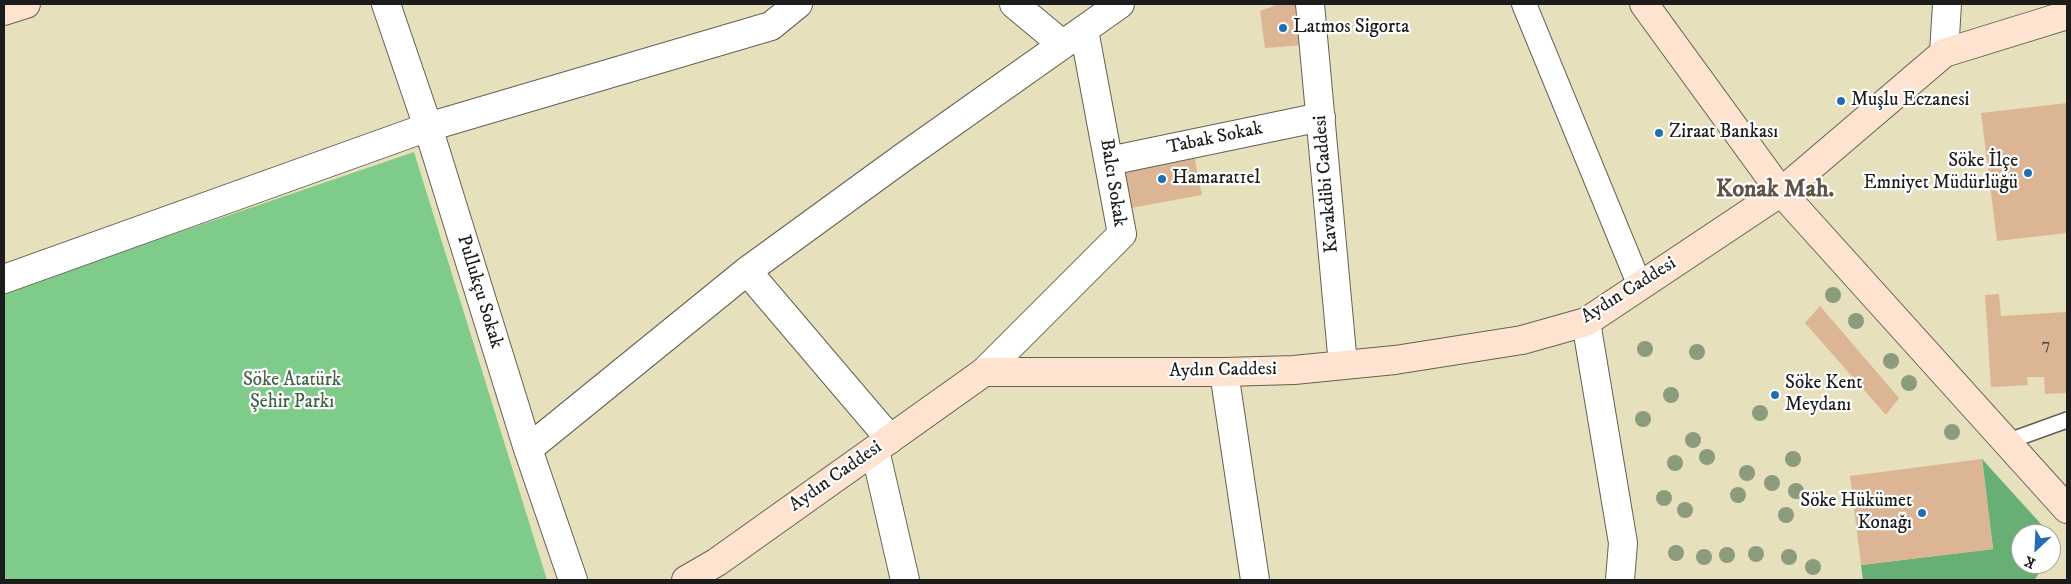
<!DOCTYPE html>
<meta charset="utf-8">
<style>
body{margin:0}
#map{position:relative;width:2071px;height:584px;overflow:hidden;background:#e7e0bd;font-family:"IM FELL DW Pica",serif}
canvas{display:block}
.frame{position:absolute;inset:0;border:5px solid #1c1c1c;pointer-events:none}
.north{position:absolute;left:2011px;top:524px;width:50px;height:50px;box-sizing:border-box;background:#fff;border:1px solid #a4a4a4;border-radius:50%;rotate:205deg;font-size:14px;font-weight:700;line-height:20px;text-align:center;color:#1c1c1c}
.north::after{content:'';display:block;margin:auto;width:18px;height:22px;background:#1f6fb2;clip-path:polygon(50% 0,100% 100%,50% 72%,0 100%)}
</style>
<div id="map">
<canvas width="2071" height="584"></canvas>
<div class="frame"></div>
<div class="north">K</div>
</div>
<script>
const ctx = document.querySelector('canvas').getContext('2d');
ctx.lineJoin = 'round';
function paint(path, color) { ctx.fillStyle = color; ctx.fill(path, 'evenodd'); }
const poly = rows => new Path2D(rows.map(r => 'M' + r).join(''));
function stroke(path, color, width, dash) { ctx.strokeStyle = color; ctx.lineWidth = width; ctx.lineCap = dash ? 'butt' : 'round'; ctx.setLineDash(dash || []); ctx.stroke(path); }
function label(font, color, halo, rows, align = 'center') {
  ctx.font = font + ' "IM FELL DW Pica",serif'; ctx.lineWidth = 4.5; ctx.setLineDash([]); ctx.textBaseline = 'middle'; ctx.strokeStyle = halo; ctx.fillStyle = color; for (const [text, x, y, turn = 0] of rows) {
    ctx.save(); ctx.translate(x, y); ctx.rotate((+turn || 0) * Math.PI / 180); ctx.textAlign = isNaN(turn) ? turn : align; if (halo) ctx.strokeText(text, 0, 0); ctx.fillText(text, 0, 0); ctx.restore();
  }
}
paint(poly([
 [414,152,547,580,4,580,4,292]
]), '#7fcb89');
paint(poly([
 [1982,459,2050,534,2021,534,2021,564,2045,564,2035,579,1863,580,1861,565,1993,549]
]), '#67af75');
paint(poly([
 [1279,4,1302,4,1305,45,1265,48,1260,11],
 [2067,103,2067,233,1997,241,1981,113],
 [1193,150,1202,195,1131,208,1122,164],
 [1999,294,2001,316,2067,312,2067,393,2045,394,2044,377,2027,377,2028,385,1991,387,1985,295],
 [1820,306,1899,398,1886,415,1805,323],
 [1982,459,1993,549,1861,565,1850,476]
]), '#dcb694');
const service = poly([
 [2006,442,2067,420]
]);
const pedestrian = poly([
 [1524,4,1640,286]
]);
const minor = poly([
 [386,4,428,127,528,449,573,580],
 [1014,4,1062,44],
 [1310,4,1343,365],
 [1944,53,1947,4],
 [1109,161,1321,117],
 [747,271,890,439],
 [4,279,428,127,771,26,798,4],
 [1586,322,1623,543,1620,580],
 [984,372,1122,234,1084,30],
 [1224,372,1255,580],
 [528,449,747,271,905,156,1120,4],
 [875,450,905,580]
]);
const secondary = poly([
 [1644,4,1781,192,2067,509],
 [4,11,26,4],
 [686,580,717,562,984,372,1224,372,1294,370,1395,360,1522,340,1586,322,1781,192,1944,53,2067,15]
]);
stroke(service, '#636154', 18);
stroke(pedestrian, '#636154', 26);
stroke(minor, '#636154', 30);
stroke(secondary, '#636154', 30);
stroke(service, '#fff', 15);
stroke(pedestrian, '#fff', 24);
stroke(minor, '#fff', 28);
stroke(secondary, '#fee3d1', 28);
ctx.fillStyle = '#8d9b7d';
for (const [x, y] of [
 [1833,295],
 [1856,321],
 [1645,349],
 [1697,352],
 [1891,361],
 [1909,383],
 [1671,395],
 [1760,413],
 [1643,419],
 [1952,432],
 [1693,440],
 [1707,457],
 [1793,459],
 [1675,463],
 [1747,473],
 [1772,483],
 [1796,491],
 [1738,495],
 [1664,498],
 [1685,510],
 [1786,515],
 [1676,553],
 [1756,554],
 [1727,555],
 [1704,557],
 [1789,557],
 [1813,567]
]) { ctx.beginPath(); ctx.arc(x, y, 8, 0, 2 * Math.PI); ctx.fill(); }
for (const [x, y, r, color] of [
 [1283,28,5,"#1f6fb2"],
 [1841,101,5,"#1f6fb2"],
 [1659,133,5,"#1f6fb2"],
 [2028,173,5,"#1f6fb2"],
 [1162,179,5,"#1f6fb2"],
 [1775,395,5,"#1f6fb2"],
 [1922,513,5,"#1f6fb2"]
]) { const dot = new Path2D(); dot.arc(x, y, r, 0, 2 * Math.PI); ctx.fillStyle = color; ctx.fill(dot); stroke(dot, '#fff', 2); }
label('16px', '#4c423a', null, [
 ["7",2046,346]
]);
label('19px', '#1c1c1c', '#fff', [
 ["Latmos Sigorta",1293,28],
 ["Muşlu Eczanesi",1851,101],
 ["Ziraat Bankası",1669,133],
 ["Söke İlçe",2018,162,"right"],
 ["Emniyet Müdürlüğü",2018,184,"right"],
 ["Hamarat1el",1172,179],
 ["Söke Kent",1785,384],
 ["Meydanı",1785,406],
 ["Söke Hükümet",1912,502,"right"],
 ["Konağı",1912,524,"right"]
], 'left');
label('19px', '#1c1c1c', '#fff', [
 ["Tabak Sokak",1215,139,-12],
 ["Balcı Sokak",1112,183,81],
 ["Kavakdibi Caddesi",1327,184,-95],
 ["Aydın Caddesi",1629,291,-32],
 ["Pullukçu Sokak",479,292,73],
 ["Aydın Caddesi",1223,371,-1],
 ["Aydın Caddesi",836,477,-35]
]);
label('19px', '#446248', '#fff', [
 ["Söke Atatürk",292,381],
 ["Şehir Parkı",292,403]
]);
label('bold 24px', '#5f5246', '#fff', [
 ["Konak Mah.",1775,191]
]);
</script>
